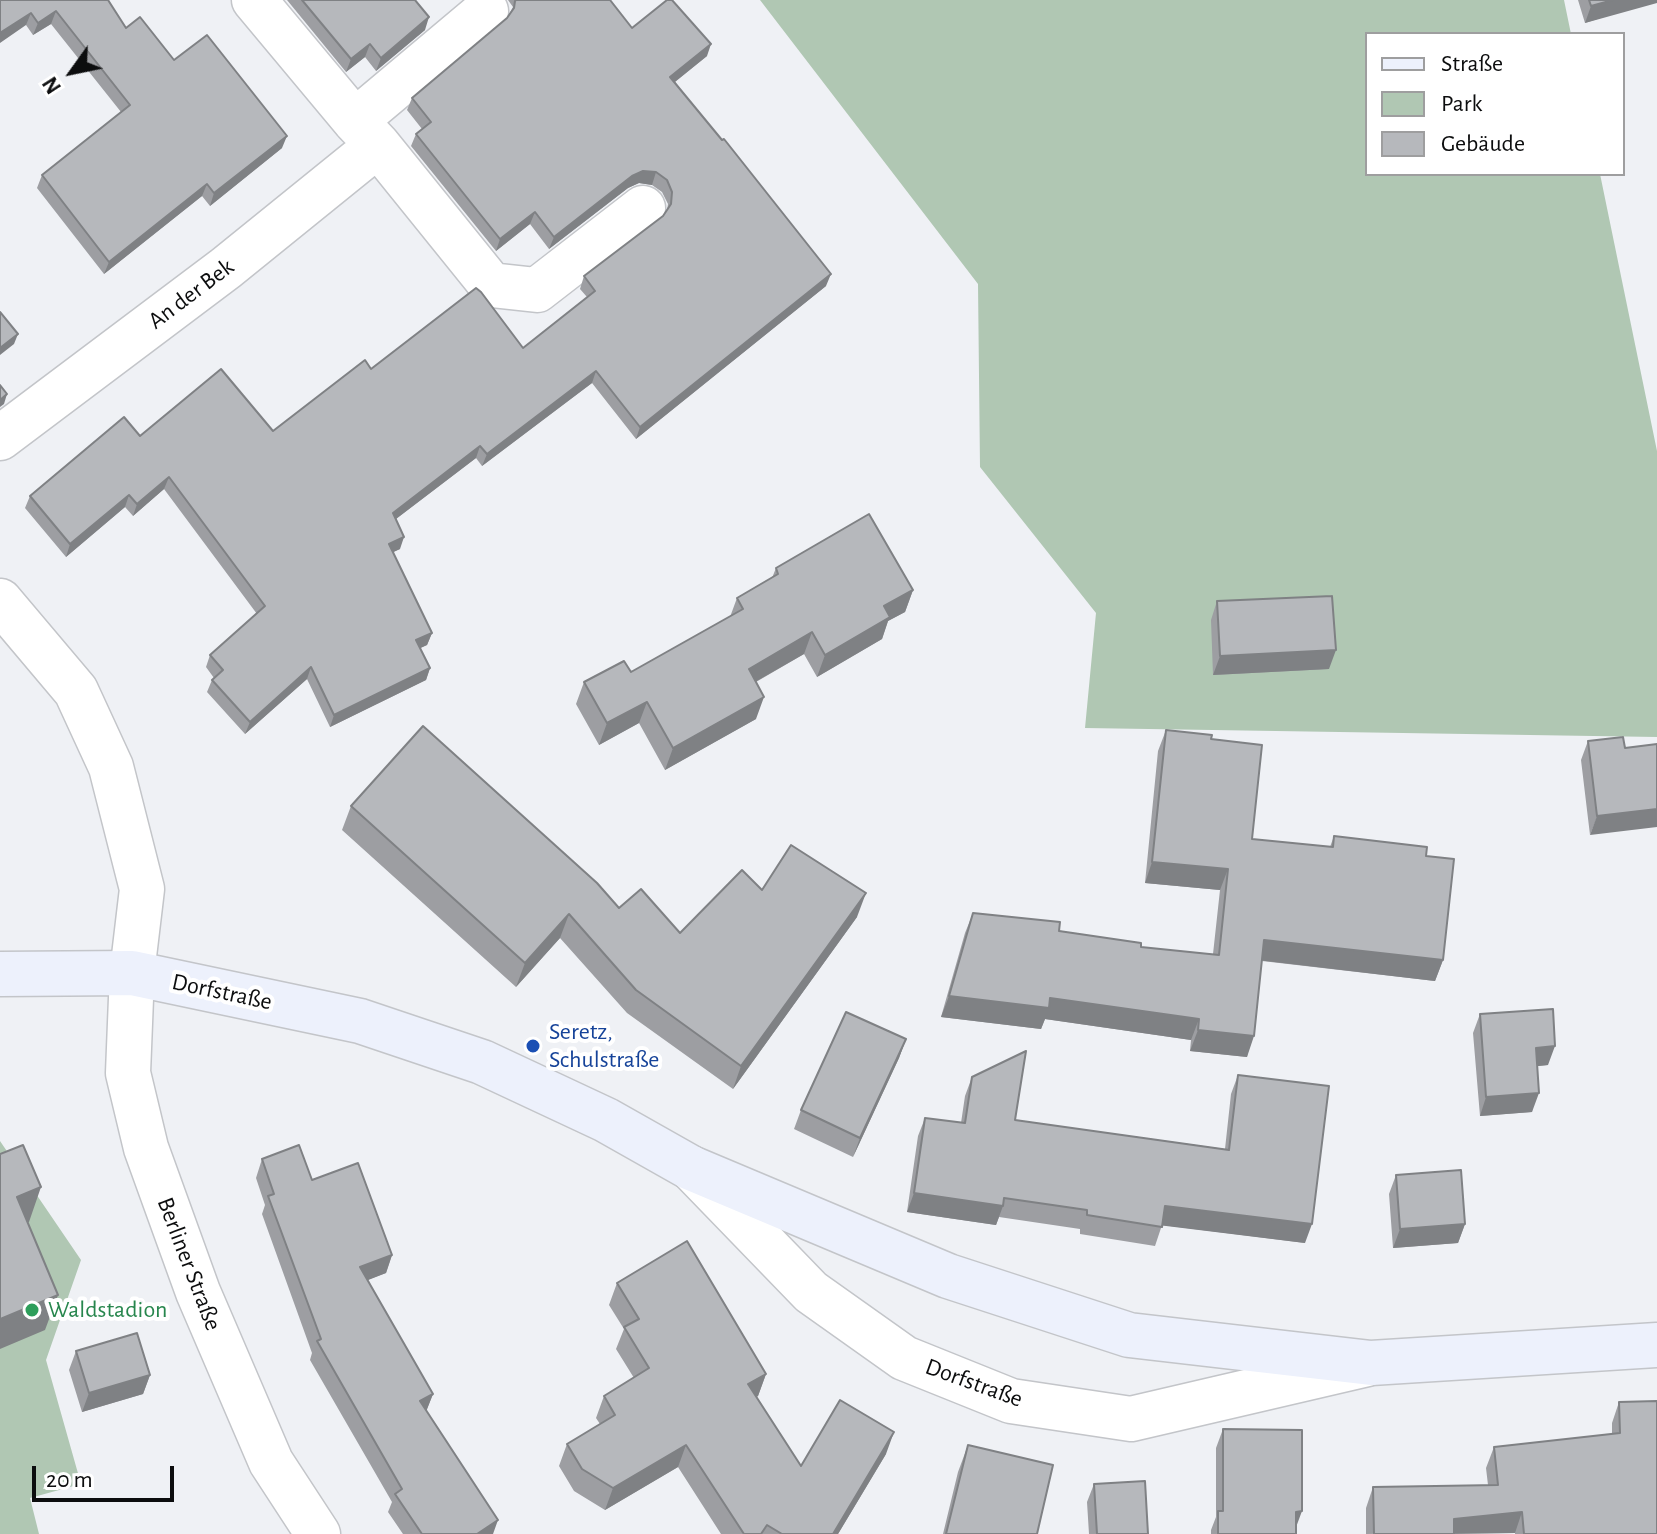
<!DOCTYPE html>
<meta charset="utf-8">
<style>
body{margin:0}
#map{position:relative;width:1657px;height:1534px;overflow:hidden;background:#eff1f5;font-family:"Alegreya Sans",sans-serif}
canvas{display:block}
.legend{position:absolute;left:1365px;top:32px;width:260px;height:144px;box-sizing:border-box;background:#fff;border:2px solid #9e9e9f;margin:0;padding:10px 14px;list-style:none;font-size:24px;color:#0c0d0e}
.legend li{display:flex;align-items:center;gap:16px;height:40px}
.legend b{width:40px;border:2px solid #9e9e9f}
.north{position:absolute;left:32px;top:32px;width:80px;height:80px;-webkit-text-stroke:6px #fff;paint-order:stroke;rotate:237deg;font-size:22px;font-weight:700;line-height:32px;text-align:center;color:#0c0d0e}
.north::after{content:'';display:block;margin:auto;width:28px;height:36px;background:#0c0d0e;clip-path:polygon(50% 0,100% 100%,50% 72%,0 100%)}
.scale{position:absolute;left:32px;top:1466px;width:142px;height:36px;box-sizing:border-box;border:4px solid #0c0d0e;border-top:0;padding-left:10px;font-size:24px;line-height:28px;white-space:nowrap;color:#0c0d0e;-webkit-text-stroke:6px #fff;paint-order:stroke}
</style>
<div id="map">
<canvas width="1657" height="1534"></canvas>
<ul class="legend">
<li><b style="height:10px;background:#edf1fc"></b>Straße</li>
<li><b style="height:22px;background:#b0c7b3"></b>Park</li>
<li><b style="height:22px;background:#b6b8bc"></b>Gebäude</li>
</ul>
<div class="north">N</div>
<div class="scale">20 m</div>
</div>
<script>
const ctx = document.querySelector('canvas').getContext('2d');
ctx.lineJoin = 'round';
function paint(path, color) { ctx.fillStyle = color; ctx.fill(path, 'evenodd'); }
const poly = rows => new Path2D(rows.map(r => 'M' + r).join(''));
function stroke(path, color, width, dash) { ctx.strokeStyle = color; ctx.lineWidth = width; ctx.lineCap = dash ? 'butt' : 'round'; ctx.setLineDash(dash || []); ctx.stroke(path); }
function label(font, color, halo, rows, align = 'center') {
  ctx.font = font + ' "Alegreya Sans",sans-serif'; ctx.lineWidth = 8; ctx.setLineDash([]); ctx.textBaseline = 'middle'; ctx.strokeStyle = halo; ctx.fillStyle = color; for (const [text, x, y, turn = 0] of rows) {
    ctx.save(); ctx.translate(x, y); ctx.rotate((+turn || 0) * Math.PI / 180); ctx.textAlign = isNaN(turn) ? turn : align; if (halo) ctx.strokeText(text, 0, 0); ctx.fillText(text, 0, 0); ctx.restore();
  }
}
paint(poly([
 [760,0,1564,0,1571,34,1367,34,1367,174,1600,174,1657,451,1657,737,1085,728,1096,613,980,467,978,284],
 [0,1141,81,1260,46,1360,81,1484,30,1498,39,1534,0,1534]
]), '#b0c7b3');
const street = poly([
 [355,121,486,11],
 [378,145,491,285,537,290,643,208],
 [0,438,226,268,378,145,355,121,254,0],
 [0,601,76,691,111,767,142,889,132,973,128,1073,146,1148,198,1292,271,1462,318,1534],
 [691,1168,811,1292,904,1358,1011,1401,1131,1419,1367,1364]
]);
const secondary = poly([
 [0,974,132,973,360,1021,482,1062,606,1120,691,1168,948,1276,1129,1335,1371,1363,1657,1345]
]);
stroke(street, '#c3c5c9', 47);
stroke(secondary, '#c3c5c9', 47);
stroke(street, '#fff', 44);
stroke(secondary, '#edf1fc', 44);
paint(poly([
 [0,0,108,0,126,28,174,60,282,148,210,206,202,196,104,274,37,188,42,175,121,112,51,24,33,35,26,25],
 [287,0,415,0,425,30,376,71,365,57,346,72],
 [508,0,610,0,632,28,707,56,675,82,826,286,636,439,592,383,482,466,476,458,396,519,400,549,393,552,432,633,427,645,420,648,430,668,426,680,330,727,307,679,245,734,207,692,212,680,214,678,206,667,210,655,257,614,164,489,133,516,125,507,66,557,25,508,30,496,140,436,273,431,371,369,523,348,587,297,580,289,584,276,663,216,667,210,668,204,662,192,652,185,639,183,628,188,549,249,530,224,496,251,411,146,416,134,422,129,407,110,412,98,507,18,513,7],
 [1578,0,1657,0,1585,23],
 [776,568,913,590,905,612,888,621,882,639,817,677,804,654,756,682,756,719,665,770,639,723,599,745,576,704,584,682,631,672,730,617,737,598,772,578],
 [1217,601,1329,669,1213,675,1211,620],
 [1166,730,1211,739,1252,839,1330,847,1334,836,1426,856,1443,960,1435,981,1262,961,1247,1057,1190,1051,1191,1040,1045,1019,1041,1029,941,1017,965,933,973,913,1141,947,1213,954,1220,890,1145,883,1158,751],
 [1588,741,1625,748,1590,835,1581,760],
 [351,806,680,933,762,890,857,917,733,1089,627,1013,560,938,516,987,342,830],
 [1480,1014,1548,1065,1538,1066,1532,1112,1480,1116,1473,1033],
 [906,1039,899,1058,853,1157,794,1129,801,1110],
 [1238,1075,1305,1243,1162,1225,1155,1246,1080,1234,1080,1229,999,1217,996,1225,907,1212,918,1136,925,1118,961,1123,965,1096,972,1077,1015,1120,1225,1149,1231,1094],
 [262,1159,312,1180,392,1255,386,1273,367,1280,433,1394,426,1411,493,1534,403,1534,388,1512,392,1502,310,1360,312,1353,262,1214,265,1205,256,1178],
 [1396,1175,1465,1224,1458,1243,1393,1248,1389,1194],
 [617,1283,766,1374,758,1396,756,1397,801,1466,886,1454,838,1534,721,1534,678,1467,605,1510,574,1491,559,1466,567,1444,600,1424,596,1418,604,1396,634,1378,616,1349,624,1329,609,1305],
 [76,1351,150,1375,143,1394,82,1412,69,1370],
 [1619,1402,1657,1534,1515,1534,1515,1533,1366,1534,1366,1508,1373,1487,1488,1485,1486,1468,1494,1447,1612,1434,1612,1423],
 [1223,1429,1296,1528,1296,1534,1211,1534,1211,1530,1216,1517,1216,1448],
 [968,1445,1037,1534,943,1534,958,1472],
 [1094,1484,1148,1534,1089,1534,1087,1502]
]), '#9d9ea2');
paint(poly([
 [1613,0,1657,0,1657,3,1585,23,1591,6],
 [56,11,51,24,33,35,38,23],
 [31,13,26,25,0,43,0,33],
 [429,17,425,30,376,71,381,58],
 [370,44,365,57,346,72,351,59],
 [711,44,707,56,666,89,670,77],
 [287,136,282,148,210,206,214,193],
 [643,171,656,172,652,185,639,183,628,188,549,249,554,237,632,176],
 [207,184,202,196,104,274,109,262],
 [535,212,530,224,496,251,500,239],
 [831,274,826,286,636,439,640,427],
 [18,334,14,344,0,355,0,348],
 [596,371,592,383,482,466,487,454],
 [7,394,4,404,0,407,0,400],
 [480,446,476,458,388,525,393,513],
 [169,477,164,489,133,516,137,504],
 [129,495,125,507,66,557,70,544],
 [404,537,400,549,385,556,389,544],
 [913,590,905,612,888,621,882,639,817,677,825,655,884,606],
 [812,632,804,654,741,690,749,669],
 [432,633,427,645,412,652,416,640],
 [1336,650,1329,669,1213,675,1220,656],
 [311,667,307,679,245,734,250,722],
 [430,668,426,680,330,727,334,715],
 [764,697,756,719,665,770,673,748],
 [647,702,639,723,599,745,607,723],
 [1657,809,1657,827,1590,835,1597,816],
 [1152,862,1228,869,1220,890,1145,883],
 [866,893,857,917,733,1089,741,1066],
 [569,914,560,938,516,987,525,963],
 [1264,940,1443,960,1435,981,1257,960],
 [949,996,1050,998,1199,1019,1191,1040,1045,1019,1041,1029,941,1017],
 [1198,1030,1254,1036,1247,1057,1190,1051],
 [906,1039,899,1058,853,1157,860,1138],
 [1555,1046,1548,1065,1529,1067,1536,1048],
 [1539,1093,1532,1112,1480,1116,1486,1097],
 [41,1187,29,1222,4,1232,17,1197],
 [914,1193,1003,1206,996,1225,907,1212],
 [1165,1206,1312,1224,1305,1243,1158,1225],
 [1465,1224,1458,1243,1393,1248,1400,1229],
 [392,1255,386,1273,353,1286,360,1267],
 [58,1295,45,1330,0,1349,0,1319],
 [766,1374,758,1396,740,1406,748,1384],
 [150,1375,143,1394,82,1412,89,1393],
 [433,1394,426,1412,420,1401],
 [894,1432,886,1454,838,1534,833,1534],
 [686,1445,678,1467,605,1510,613,1488],
 [1302,1511,1295,1530,1296,1512],
 [1522,1512,1515,1533,1449,1534,1454,1519],
 [498,1520,493,1534,477,1534]
]), '#7f8184');
const building = poly([
 [0,0,108,0,126,28,140,17,174,60,207,35,287,136,214,193,207,184,109,262,42,175,130,105,56,11,38,23,31,13,0,33,0,0],
 [302,0,415,0,429,17,381,58,370,44,351,59,302,0],
 [516,0,610,0,632,28,667,0,672,0,711,44,670,77,722,140,724,139,831,274,640,427,596,371,487,454,480,446,393,513,404,537,389,544,432,633,416,640,430,668,334,715,311,667,250,722,212,680,223,670,210,655,265,606,169,477,137,504,129,495,70,544,30,496,124,417,140,436,221,369,273,431,365,360,371,369,476,288,481,292,523,348,595,291,584,276,663,216,671,204,672,192,667,180,656,172,643,171,632,176,554,237,535,212,500,239,416,134,431,122,412,98,507,18,514,8,515,1,516,0],
 [1589,0,1613,0,1591,6,1589,0],
 [0,312,18,334,0,348,0,312],
 [0,385,7,394,0,400,0,385],
 [869,514,913,590,884,606,890,617,825,655,812,632,749,669,764,697,673,748,647,702,607,723,584,682,624,661,631,672,743,609,737,598,778,574,776,568,869,514],
 [1332,596,1336,650,1220,656,1217,601,1332,596],
 [423,726,597,883,619,908,641,889,680,933,742,870,762,890,791,845,866,893,741,1066,636,990,569,914,525,963,351,806,423,726],
 [1166,730,1212,735,1211,739,1262,745,1252,839,1333,847,1334,836,1427,847,1426,856,1454,859,1443,960,1264,940,1254,1036,1198,1030,1199,1019,1050,998,1049,1008,949,996,973,913,1060,922,1059,931,1141,943,1141,947,1219,955,1228,869,1152,862,1166,730],
 [1623,737,1625,748,1657,744,1657,809,1597,816,1588,741,1623,737],
 [1553,1009,1555,1046,1536,1048,1539,1093,1486,1097,1480,1014,1553,1009],
 [846,1012,906,1039,860,1138,801,1110,846,1012],
 [1026,1051,1015,1120,1229,1150,1238,1075,1329,1086,1312,1224,1165,1206,1162,1227,1087,1215,1087,1210,1004,1198,1003,1206,914,1193,925,1118,965,1123,972,1077,1026,1051],
 [23,1145,41,1187,17,1197,58,1295,0,1319,0,1154,23,1145],
 [299,1145,312,1180,358,1163,392,1255,360,1267,433,1394,420,1401,498,1520,477,1534,422,1534,395,1494,402,1489,317,1341,321,1339,268,1196,274,1194,262,1159,299,1145],
 [1461,1170,1465,1224,1400,1229,1396,1175,1461,1170],
 [687,1241,766,1374,748,1384,801,1466,840,1400,894,1432,833,1534,782,1534,767,1525,761,1534,744,1534,686,1445,613,1488,582,1469,567,1444,615,1415,604,1396,649,1368,624,1327,639,1319,617,1283,687,1241],
 [137,1333,150,1375,89,1393,76,1351,137,1333],
 [1657,1401,1657,1534,1524,1534,1522,1512,1454,1519,1454,1534,1374,1534,1373,1487,1498,1485,1494,1447,1620,1433,1619,1402,1657,1401],
 [1223,1429,1302,1430,1302,1511,1296,1512,1296,1534,1218,1534,1218,1511,1223,1511,1223,1429],
 [968,1445,1053,1465,1037,1534,946,1534,968,1445],
 [1145,1481,1148,1534,1097,1534,1094,1484,1145,1481]
]);
paint(building, '#b6b8bc');
stroke(building, '#7f8184', 2);
for (const [x, y, r, color] of [
 [533,1046,8,"#1a4fb4"],
 [32,1310,8,"#2e9e5b"]
]) { const dot = new Path2D(); dot.arc(x, y, r, 0, 2 * Math.PI); ctx.fillStyle = color; ctx.fill(dot); stroke(dot, '#fff', 3); }
label('24px', '#0c0d0e', '#fff', [
 ["An der Bek",191,294,-37],
 ["Dorfstraße",222,992,12],
 ["Berliner Straße",189,1264,69],
 ["Dorfstraße",974,1383,20]
]);
label('24px', '#164399', '#fff', [
 ["Seretz,",549,1032],
 ["Schulstraße",549,1060]
], 'left');
label('24px', '#27864d', '#fff', [
 ["Waldstadion",48,1310]
], 'left');
</script>
